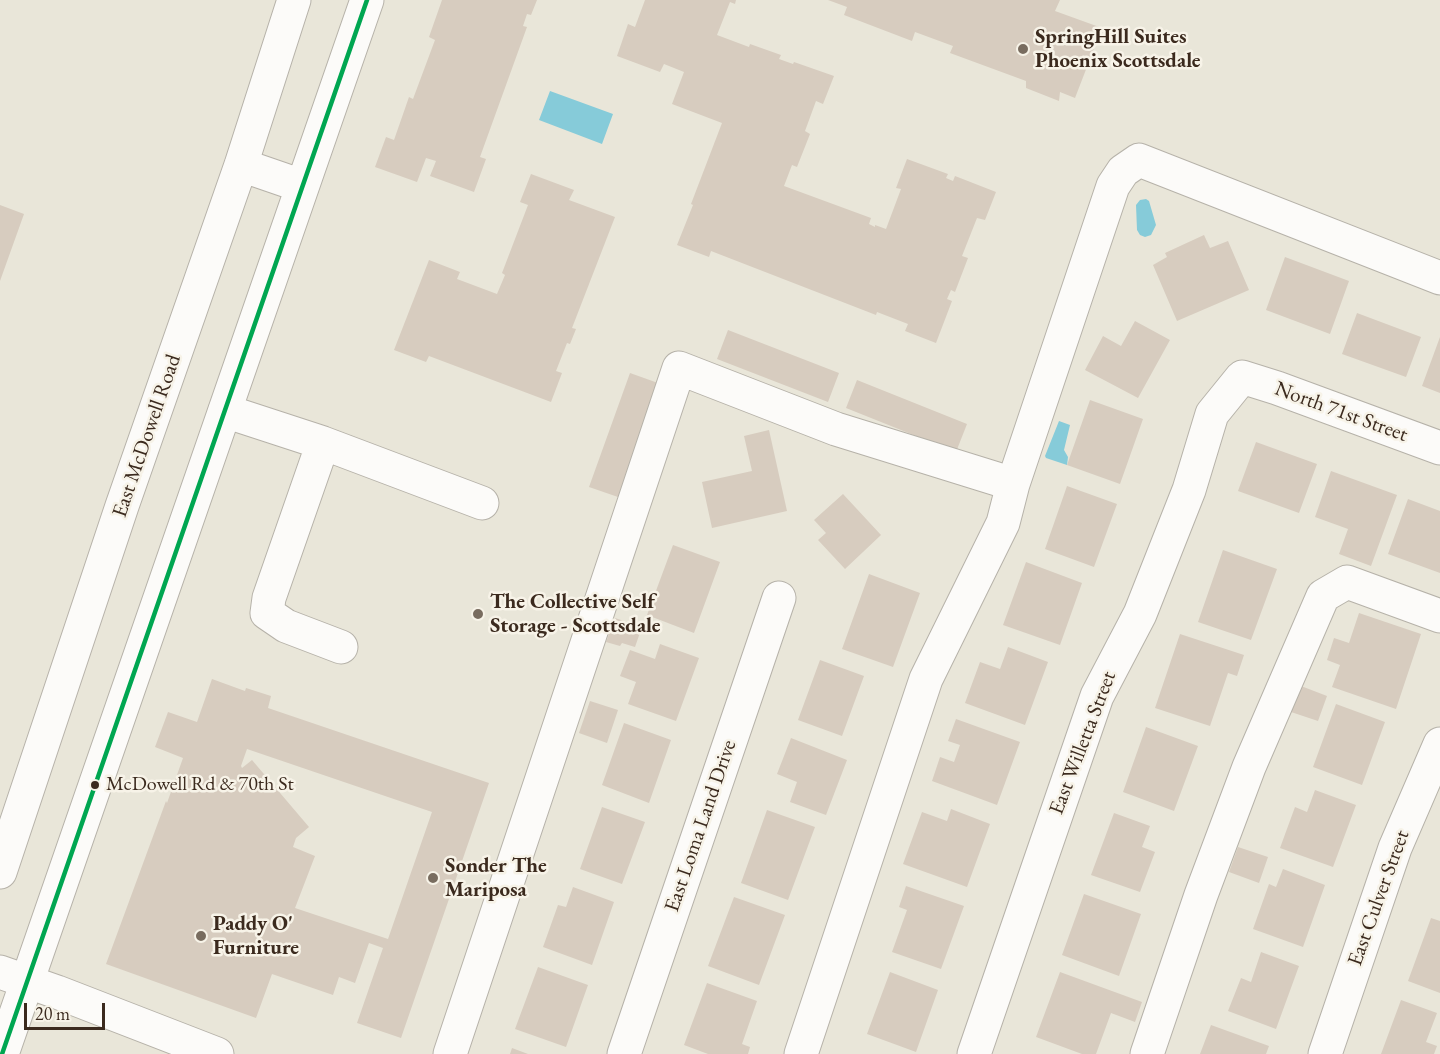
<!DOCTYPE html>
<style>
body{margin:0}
#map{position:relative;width:1440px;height:1054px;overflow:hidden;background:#e9e6d9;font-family:"EB Garamond",serif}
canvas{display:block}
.scale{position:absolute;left:24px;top:1003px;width:81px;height:27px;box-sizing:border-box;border:3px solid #3b2a1e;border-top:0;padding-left:8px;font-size:18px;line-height:21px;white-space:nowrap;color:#3b2a1e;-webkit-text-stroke:4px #f7f3e8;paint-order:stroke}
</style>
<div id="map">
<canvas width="1440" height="1054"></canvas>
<div class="scale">20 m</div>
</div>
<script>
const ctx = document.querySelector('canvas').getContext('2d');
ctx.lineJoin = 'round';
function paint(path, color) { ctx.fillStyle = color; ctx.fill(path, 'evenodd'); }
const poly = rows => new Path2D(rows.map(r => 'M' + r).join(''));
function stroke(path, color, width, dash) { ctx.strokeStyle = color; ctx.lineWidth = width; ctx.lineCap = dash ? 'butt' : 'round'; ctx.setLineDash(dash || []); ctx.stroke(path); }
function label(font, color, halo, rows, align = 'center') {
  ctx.font = font + ' "EB Garamond",serif'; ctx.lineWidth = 5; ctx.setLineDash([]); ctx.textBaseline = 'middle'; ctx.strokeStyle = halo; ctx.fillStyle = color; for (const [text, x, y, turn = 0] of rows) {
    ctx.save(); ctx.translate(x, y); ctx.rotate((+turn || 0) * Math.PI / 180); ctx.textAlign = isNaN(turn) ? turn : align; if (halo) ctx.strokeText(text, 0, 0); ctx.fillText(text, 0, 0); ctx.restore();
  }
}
paint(poly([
 [550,91,613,114,602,144,539,120],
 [1146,199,1149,201,1156,225,1151,235,1145,237,1140,235,1137,230,1136,205,1140,200],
 [1059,421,1070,425,1064,450,1068,457,1067,465,1046,458,1045,456]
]), '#86cbd9');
paint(poly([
 [442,0,537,0,531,15,527,14,523,26,527,27,480,157,486,159,474,192,430,176,436,161,426,158,417,182,375,167,386,137,394,140,409,97,413,99,435,40,429,37],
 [645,0,736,0,735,4,730,2,717,35,749,47,750,44,781,55,779,59,793,64,794,62,834,76,823,104,816,101,805,131,810,134,797,167,792,165,784,186,871,218,869,224,875,227,875,225,886,229,901,189,896,188,907,159,948,174,946,178,953,181,955,176,996,192,985,220,977,218,962,256,968,258,955,292,951,290,947,299,952,301,936,343,905,331,908,324,877,312,876,315,711,251,709,257,677,245,693,205,691,204,722,123,672,104,684,72,664,64,660,72,617,56,628,24,635,27],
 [828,0,1060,0,1055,11,1102,28,1075,98,1060,92,1059,101,1026,88,1026,81,950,53,953,46,915,32,912,41,844,15,847,7],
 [531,174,574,190,569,200,615,217,572,328,576,329,570,344,567,343,556,371,562,373,551,402,429,356,426,362,394,350,429,260,460,272,457,279,497,294,505,275,502,273,528,205,520,202],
 [0,205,24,214,0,281],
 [1204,235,1210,248,1228,241,1249,290,1177,321,1153,265,1167,257,1165,253],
 [1285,257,1349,281,1330,334,1266,310],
 [1357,313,1421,337,1406,377,1342,354],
 [1135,321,1170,340,1138,398,1085,370,1103,336,1121,346],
 [728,330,839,373,828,402,717,359],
 [1440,337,1440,393,1422,386],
 [630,373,658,383,618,497,589,487],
 [857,380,967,424,956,452,846,408],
 [1090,400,1143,419,1120,484,1067,465],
 [769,430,787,511,712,528,702,482,752,471,744,436],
 [1256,442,1317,464,1299,513,1238,491],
 [1331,471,1397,495,1371,566,1339,554,1348,529,1315,517],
 [1067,486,1117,504,1094,567,1045,549],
 [843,494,881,535,845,569,818,540,826,533,814,520],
 [1408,499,1440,511,1440,573,1388,554],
 [673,545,720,562,694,633,647,615],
 [1223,550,1277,569,1251,640,1198,622],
 [1026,562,1082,583,1060,645,1003,625],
 [869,574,920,593,893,667,842,649],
 [1359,613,1421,634,1396,709,1332,687,1340,665,1327,660,1334,638,1349,643],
 [615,618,642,627,635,647,622,643,620,646,606,642],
 [1180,634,1244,655,1237,676,1228,673,1210,726,1155,708],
 [660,644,699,658,676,721,628,704,636,682,620,676,630,650,655,659],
 [1008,647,1048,662,1025,725,965,703,980,662,1000,669],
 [820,660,864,676,842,736,798,720],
 [212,679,245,691,246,688,271,696,268,708,489,783,401,1038,357,1023,383,948,369,943,355,983,339,977,333,995,272,974,256,1018,106,964,166,801,167,803,183,758,155,747,168,712,197,722],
 [247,749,432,812,388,939,295,908,315,856,293,847,296,838,309,827,252,760,242,768,241,766],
 [1301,686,1327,696,1318,721,1291,712],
 [590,701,618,710,607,743,579,733],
 [1336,704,1385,722,1362,785,1313,767],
 [956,719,1020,742,997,805,932,781,940,757,954,762,960,745,948,741],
 [624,723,671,740,649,803,602,785],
 [1146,727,1198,746,1174,811,1123,792],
 [791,738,847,760,826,815,790,802,797,782,777,774],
 [1315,790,1356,805,1333,867,1280,848,1295,807,1307,812],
 [602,807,645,822,622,884,580,869],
 [951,809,990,824,967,887,903,864,922,812,947,821],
 [767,810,815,827,788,900,741,883],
 [1114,813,1150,826,1142,847,1155,852,1140,892,1091,875],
 [1238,847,1268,857,1259,883,1229,872],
 [1283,869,1325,885,1303,947,1253,929,1269,884,1276,887],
 [906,886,964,906,941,969,892,952,907,910,899,907],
 [573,887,614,902,592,965,543,947,558,905,566,907],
 [1084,894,1141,914,1119,976,1062,955],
 [734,897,785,915,759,985,708,966],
 [1431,918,1440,921,1440,993,1408,981],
 [1261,952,1299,966,1276,1029,1228,1011,1241,978,1251,982],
 [538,967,588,985,566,1047,515,1029],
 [890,972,938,990,916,1052,867,1034],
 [1060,972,1142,1002,1135,1022,1111,1013,1096,1054,1082,1054,1036,1037],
 [707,983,757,1001,742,1044,750,1047,748,1054,708,1054,684,1045],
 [1401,1000,1437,1013,1426,1042,1437,1046,1434,1054,1381,1054],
 [1211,1025,1269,1046,1266,1054,1200,1054],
 [512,1048,528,1054,510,1054]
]), '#d7ccbf');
const minor = poly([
 [225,411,323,443,482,503],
 [323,443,269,598,267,613,286,626,341,647],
 [0,972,57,992,217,1054],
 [450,1054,679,368,836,429,1013,484],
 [624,1054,779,598],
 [801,1054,926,679,1003,523,1013,484,1113,186,1123,171,1139,160,1440,278],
 [974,1054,1097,696,1140,614,1189,490,1212,414,1242,377,1277,388,1440,448],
 [1147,1054,1201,895,1249,767,1323,596,1347,582,1440,616],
 [1325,1054,1395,848,1440,744]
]);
const major = poly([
 [241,165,302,186],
 [0,872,122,506,241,165,294,0],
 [2,1054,367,0]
]);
stroke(minor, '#b6b2a9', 35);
stroke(major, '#b6b2a9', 35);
stroke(minor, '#fcfbf9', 33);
stroke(major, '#fcfbf9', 33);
stroke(poly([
 [2,1054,367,0]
]), '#00a651', 4.5);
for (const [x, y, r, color] of [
 [1023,49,6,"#786c5f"],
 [478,614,6,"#786c5f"],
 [95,785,5,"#3b2a1e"],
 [433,878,6,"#786c5f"],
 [201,936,6,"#786c5f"]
]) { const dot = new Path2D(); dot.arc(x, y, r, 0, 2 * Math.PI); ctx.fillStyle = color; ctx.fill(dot); stroke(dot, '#f7f3e8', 2); }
label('20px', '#3b2a1e', '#f7f3e8', [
 ["McDowell Rd & 70th St",106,785]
], 'left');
label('bold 21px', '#3b2a1e', '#f7f3e8', [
 ["SpringHill Suites",1035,37],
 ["Phoenix Scottsdale",1035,61],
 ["The Collective Self",490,602],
 ["Storage - Scottsdale",490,626],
 ["Sonder The",445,866],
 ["Mariposa",445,890],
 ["Paddy O'",213,924],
 ["Furniture",213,948]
], 'left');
label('21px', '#3b2a1e', '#f7f3e8', [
 ["North 71st Street",1341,412,20],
 ["East McDowell Road",147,436,-71],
 ["East Willetta Street",1083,743,-69],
 ["East Loma Land Drive",701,826,-71],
 ["East Culver Street",1379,898,-70]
]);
</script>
